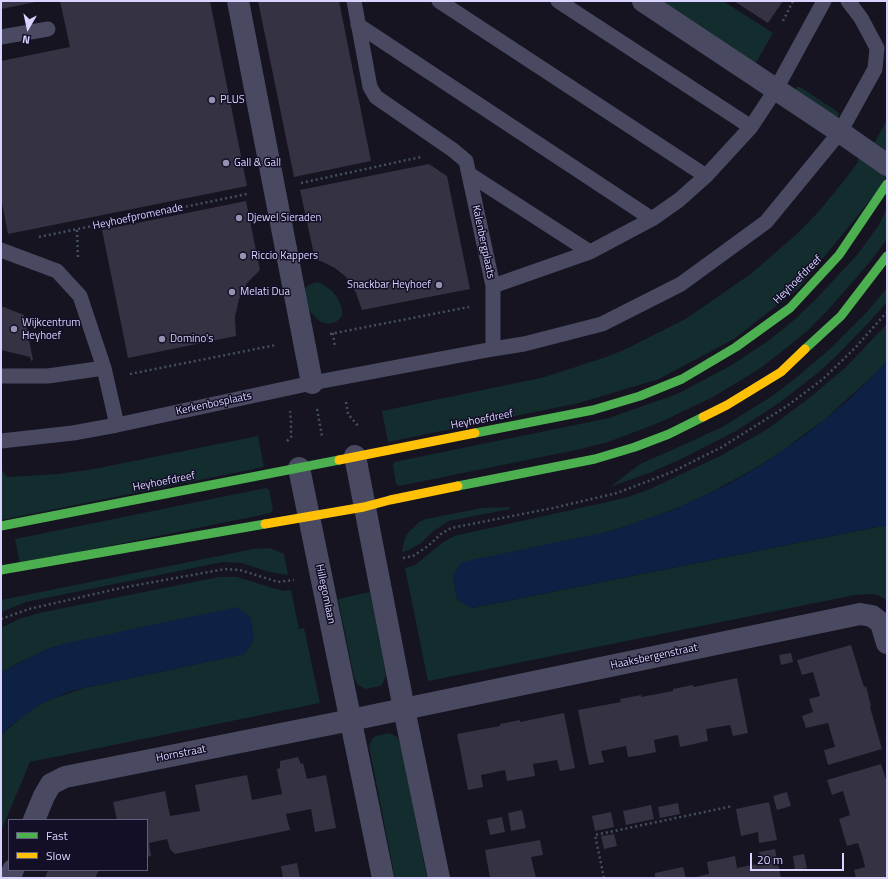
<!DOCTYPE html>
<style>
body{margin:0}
#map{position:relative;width:888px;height:879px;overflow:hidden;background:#161421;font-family:"Titillium Web",sans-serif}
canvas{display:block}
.frame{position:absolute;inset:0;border:2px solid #d9d4ff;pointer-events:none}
.legend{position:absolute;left:8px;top:819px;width:140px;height:52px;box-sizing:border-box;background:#130f26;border:1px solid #625e7d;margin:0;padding:5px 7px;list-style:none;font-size:12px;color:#d9d4ff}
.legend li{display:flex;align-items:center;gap:8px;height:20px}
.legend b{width:20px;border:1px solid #625e7d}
.north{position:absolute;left:8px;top:8px;width:40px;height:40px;-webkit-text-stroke:3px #130f26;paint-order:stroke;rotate:189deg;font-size:11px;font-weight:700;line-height:16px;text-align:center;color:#d9d4ff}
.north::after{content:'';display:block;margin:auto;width:14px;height:18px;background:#d9d4ff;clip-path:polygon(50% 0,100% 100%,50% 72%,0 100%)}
.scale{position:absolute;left:750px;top:853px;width:94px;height:18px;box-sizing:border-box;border:2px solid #d9d4ff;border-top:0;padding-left:5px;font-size:12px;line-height:14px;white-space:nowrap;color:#d9d4ff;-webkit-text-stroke:3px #130f26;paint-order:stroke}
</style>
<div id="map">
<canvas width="888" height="879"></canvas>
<div class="frame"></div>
<ul class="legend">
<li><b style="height:5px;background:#4caf50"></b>Fast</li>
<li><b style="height:5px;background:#ffc107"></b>Slow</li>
</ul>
<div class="north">N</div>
<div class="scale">20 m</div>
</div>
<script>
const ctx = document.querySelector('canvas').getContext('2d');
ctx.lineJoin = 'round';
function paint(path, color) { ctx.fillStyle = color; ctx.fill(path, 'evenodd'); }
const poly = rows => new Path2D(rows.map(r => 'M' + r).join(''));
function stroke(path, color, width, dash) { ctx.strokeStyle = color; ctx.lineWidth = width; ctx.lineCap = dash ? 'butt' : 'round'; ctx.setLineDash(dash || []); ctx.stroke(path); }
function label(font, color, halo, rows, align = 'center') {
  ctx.font = font + ' "Titillium Web",sans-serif'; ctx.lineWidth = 3; ctx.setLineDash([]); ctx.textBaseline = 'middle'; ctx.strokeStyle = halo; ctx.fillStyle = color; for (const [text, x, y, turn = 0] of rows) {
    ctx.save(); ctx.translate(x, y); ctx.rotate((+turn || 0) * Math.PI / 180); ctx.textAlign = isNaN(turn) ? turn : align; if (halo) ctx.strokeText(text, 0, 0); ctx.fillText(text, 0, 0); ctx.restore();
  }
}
paint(poly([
 [656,1,723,1,773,33,754,66],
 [797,87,800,87,838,112,839,115,835,119,794,92],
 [887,120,887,154,873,145],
 [858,158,886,177,876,193,799,288,734,339,659,379,579,403,388,442,382,411,545,377,609,356,626,349,687,318,752,273,799,232,820,210,846,178,858,162],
 [887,208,887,239,869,263,828,310,806,332,780,353,759,369,713,397,661,422,608,442,581,449,399,486,396,484,393,465,394,462,609,418,677,394,730,366,768,341,794,320,816,299,857,255,879,225],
 [317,282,322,284,332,291,337,297,342,308,342,316,336,322,328,324,321,322,316,318,307,308,303,292,308,285],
 [887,288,887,302,872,319,837,355,819,372,779,403,736,431,683,458,652,472,610,487,640,464,692,441,724,426,769,398,791,382,830,349,866,313],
 [887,324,887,361,875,374,825,419,782,451,754,469,699,499,641,522,453,575,457,599,472,608,882,526,887,527,887,600,878,595,870,594,855,595,428,681,405,568,415,565,420,561,442,543,454,536,612,501,631,496,650,489,720,456,766,430,808,399,846,367],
 [258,436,264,467,1,520,1,469,7,477,58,474,94,469],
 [266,488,269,490,273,510,271,513,20,564,15,539],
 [510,507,510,509,449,521,432,532,421,543,409,550,402,552,404,541,407,534,419,522,426,519,482,508],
 [269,548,275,550,284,554,288,575,269,572,242,563,223,562,26,602,1,612,1,600,253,549],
 [219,577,237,577,273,588,284,591,291,590,299,629,304,628,320,703,30,762,1,831,1,735,23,716,37,706,52,699,84,688,245,654,75,642,50,648,16,664,1,673,1,628,19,619,39,613],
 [370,592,386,675,383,683,380,686,366,689,358,685,354,677,338,599],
 [389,733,397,737,401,745,427,878,395,878,369,746,373,738,376,736]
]), '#132c2d');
paint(poly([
 [887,361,887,527,876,527,471,608,457,599,453,575,462,562,611,531,670,511,727,485,760,466,804,436,846,402,865,384],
 [237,607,250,617,253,632,254,640,245,654,84,688,68,692,37,706,9,727,1,735,1,673,17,664,50,648,67,643]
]), '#0d2144');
paint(poly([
 [1,1,36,1,36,2,1,9],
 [60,1,210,1,247,186,8,234,1,198,1,61,70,47],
 [258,1,339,1,371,161,294,177],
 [734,1,783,1,768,23],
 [429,164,447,176,470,289,362,310,356,293,346,277,335,268,323,262,315,259,300,190],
 [246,201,260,270,247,283,239,299,235,317,236,336,128,358,102,230],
 [1,306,24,315,33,360,31,361,30,357,1,350],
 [851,645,864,687,866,686,871,706,870,707,882,749,828,765,824,750,835,747,828,723,806,728,802,716,813,712,809,699,820,696,813,672,802,675,797,660],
 [791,653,793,662,781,665,779,655],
 [737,678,748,733,733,736,730,725,719,727,706,729,708,741,680,747,678,735,654,740,656,752,642,755,628,757,626,746,601,751,604,762,589,765,578,710,621,702,620,699,641,695,641,697,673,691,673,689,693,685,694,687],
 [564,713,575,768,560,771,557,760,533,764,535,776,507,781,505,770,481,775,483,787,468,790,457,734,500,726,500,724,520,720,520,722],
 [298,757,301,764,303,763,307,779,326,775,336,828,315,832,311,809,286,814,290,830,175,854,170,849,167,839,149,843,151,856,147,857,147,820,117,820,113,802,165,791,170,816,200,811,195,785,247,775,252,800,282,794,277,769,280,768,280,761],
 [881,764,887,783,887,876,881,878,856,878,854,870,865,867,862,855,858,843,847,846,839,819,850,815,843,791,832,795,827,780],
 [787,792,791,806,777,810,773,796],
 [769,802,777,840,759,843,758,832,741,836,736,809],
 [678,803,680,814,660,818,658,807],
 [651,805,654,819,626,825,623,811],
 [522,810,526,828,511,831,508,813],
 [611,812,614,827,595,831,592,816],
 [502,817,505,832,490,835,487,820],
 [614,834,617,846,604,849,601,836],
 [540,840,543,855,531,857,536,878,490,878,485,850],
 [775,849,781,878,691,878,709,874,707,862,735,856,737,868,762,863,759,852],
 [804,854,807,868,795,870,793,856],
 [297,863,300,878,283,878,281,866],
 [683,867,686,878,655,878,655,873],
 [48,870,99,870,95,878,45,878]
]), '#343243');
stroke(poly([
 [783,21,793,1],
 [301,183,421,157],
 [77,230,78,258],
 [39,237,247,194],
 [333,333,335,348],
 [330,334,469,307],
 [130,374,276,345],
 [346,402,348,414,359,427],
 [317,409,322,436],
 [287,441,291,437,291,420,290,411],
 [403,558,413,556,428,546,441,534,451,528,553,508,617,493,672,472,722,447,787,406,823,379,855,348,887,312],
 [1,619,29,609,121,588,225,569,240,570,278,582,294,580],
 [604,878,595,835,733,806]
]), '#44505f', 2.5, [2, 3]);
stroke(poly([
 [439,1,706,176],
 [558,1,751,127],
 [358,25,652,219],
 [1,37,48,29],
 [469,174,590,252],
 [1,250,57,271,80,296,104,368,117,425],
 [493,286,590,252,652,219,679,200,706,176,751,127,776,89,824,1],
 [493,349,524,344,602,324,681,284,766,222,840,132,875,69,877,48,861,18,848,1],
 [1,376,48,376,104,368],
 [1,441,73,433,117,425,312,383,493,349,493,286,466,161,453,150,376,97,370,87,354,1]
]), '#4a4962', 15);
stroke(poly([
 [238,1,312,383],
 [643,1,840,132,887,165],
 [355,456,404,709,439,878],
 [299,468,383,878],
 [34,820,44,796,51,784,65,777,351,720,860,614,872,616,881,623,887,643],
 [10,878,13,870]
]), '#4a4962', 22);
stroke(poly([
 [805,349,841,316,887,256],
 [475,433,593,410,640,396,682,379,736,347,790,308,839,255,887,184],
 [458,486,595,459,635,447,669,434,703,417],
 [1,526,339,460],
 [1,570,265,524]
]), '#4caf50', 9);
stroke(poly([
 [703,417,727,405,781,372,805,349],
 [339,460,475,433],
 [265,524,364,507,390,500,458,486]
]), '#ffc107', 9);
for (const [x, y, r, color] of [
 [212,100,4,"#9591b1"],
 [226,163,4,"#9591b1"],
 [239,218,4,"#9591b1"],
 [243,256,4,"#9591b1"],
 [439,285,4,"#9591b1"],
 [232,292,4,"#9591b1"],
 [14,329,4,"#9591b1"],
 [162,339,4,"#9591b1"]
]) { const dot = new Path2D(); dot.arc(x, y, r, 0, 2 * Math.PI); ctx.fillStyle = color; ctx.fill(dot); stroke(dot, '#130f26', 1.5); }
label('11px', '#d9d4ff', '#130f26', [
 ["PLUS",220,100],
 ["Gall & Gall",234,163],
 ["Djewel Sieraden",247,218],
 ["Riccio Kappers",251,256],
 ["Snackbar Heyhoef",431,285,"right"],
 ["Melati Dua",240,292],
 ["Wijkcentrum",22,323],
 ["Heyhoef",22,336],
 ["Domino's",170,339]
], 'left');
label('11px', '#d9d4ff', '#130f26', [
 ["Heyhoefpromenade",138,217,-12],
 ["Kalenbergplaats",483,242,78],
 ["Heyhoefdreef",798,280,-45],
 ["Kerkenbosplaats",214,404,-12],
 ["Heyhoefdreef",482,420,-11],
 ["Heyhoefdreef",164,482,-11],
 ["Hillegomlaan",325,594,78],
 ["Haaksbergenstraat",654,657,-12],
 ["Hornstraat",181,754,-11]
]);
</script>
